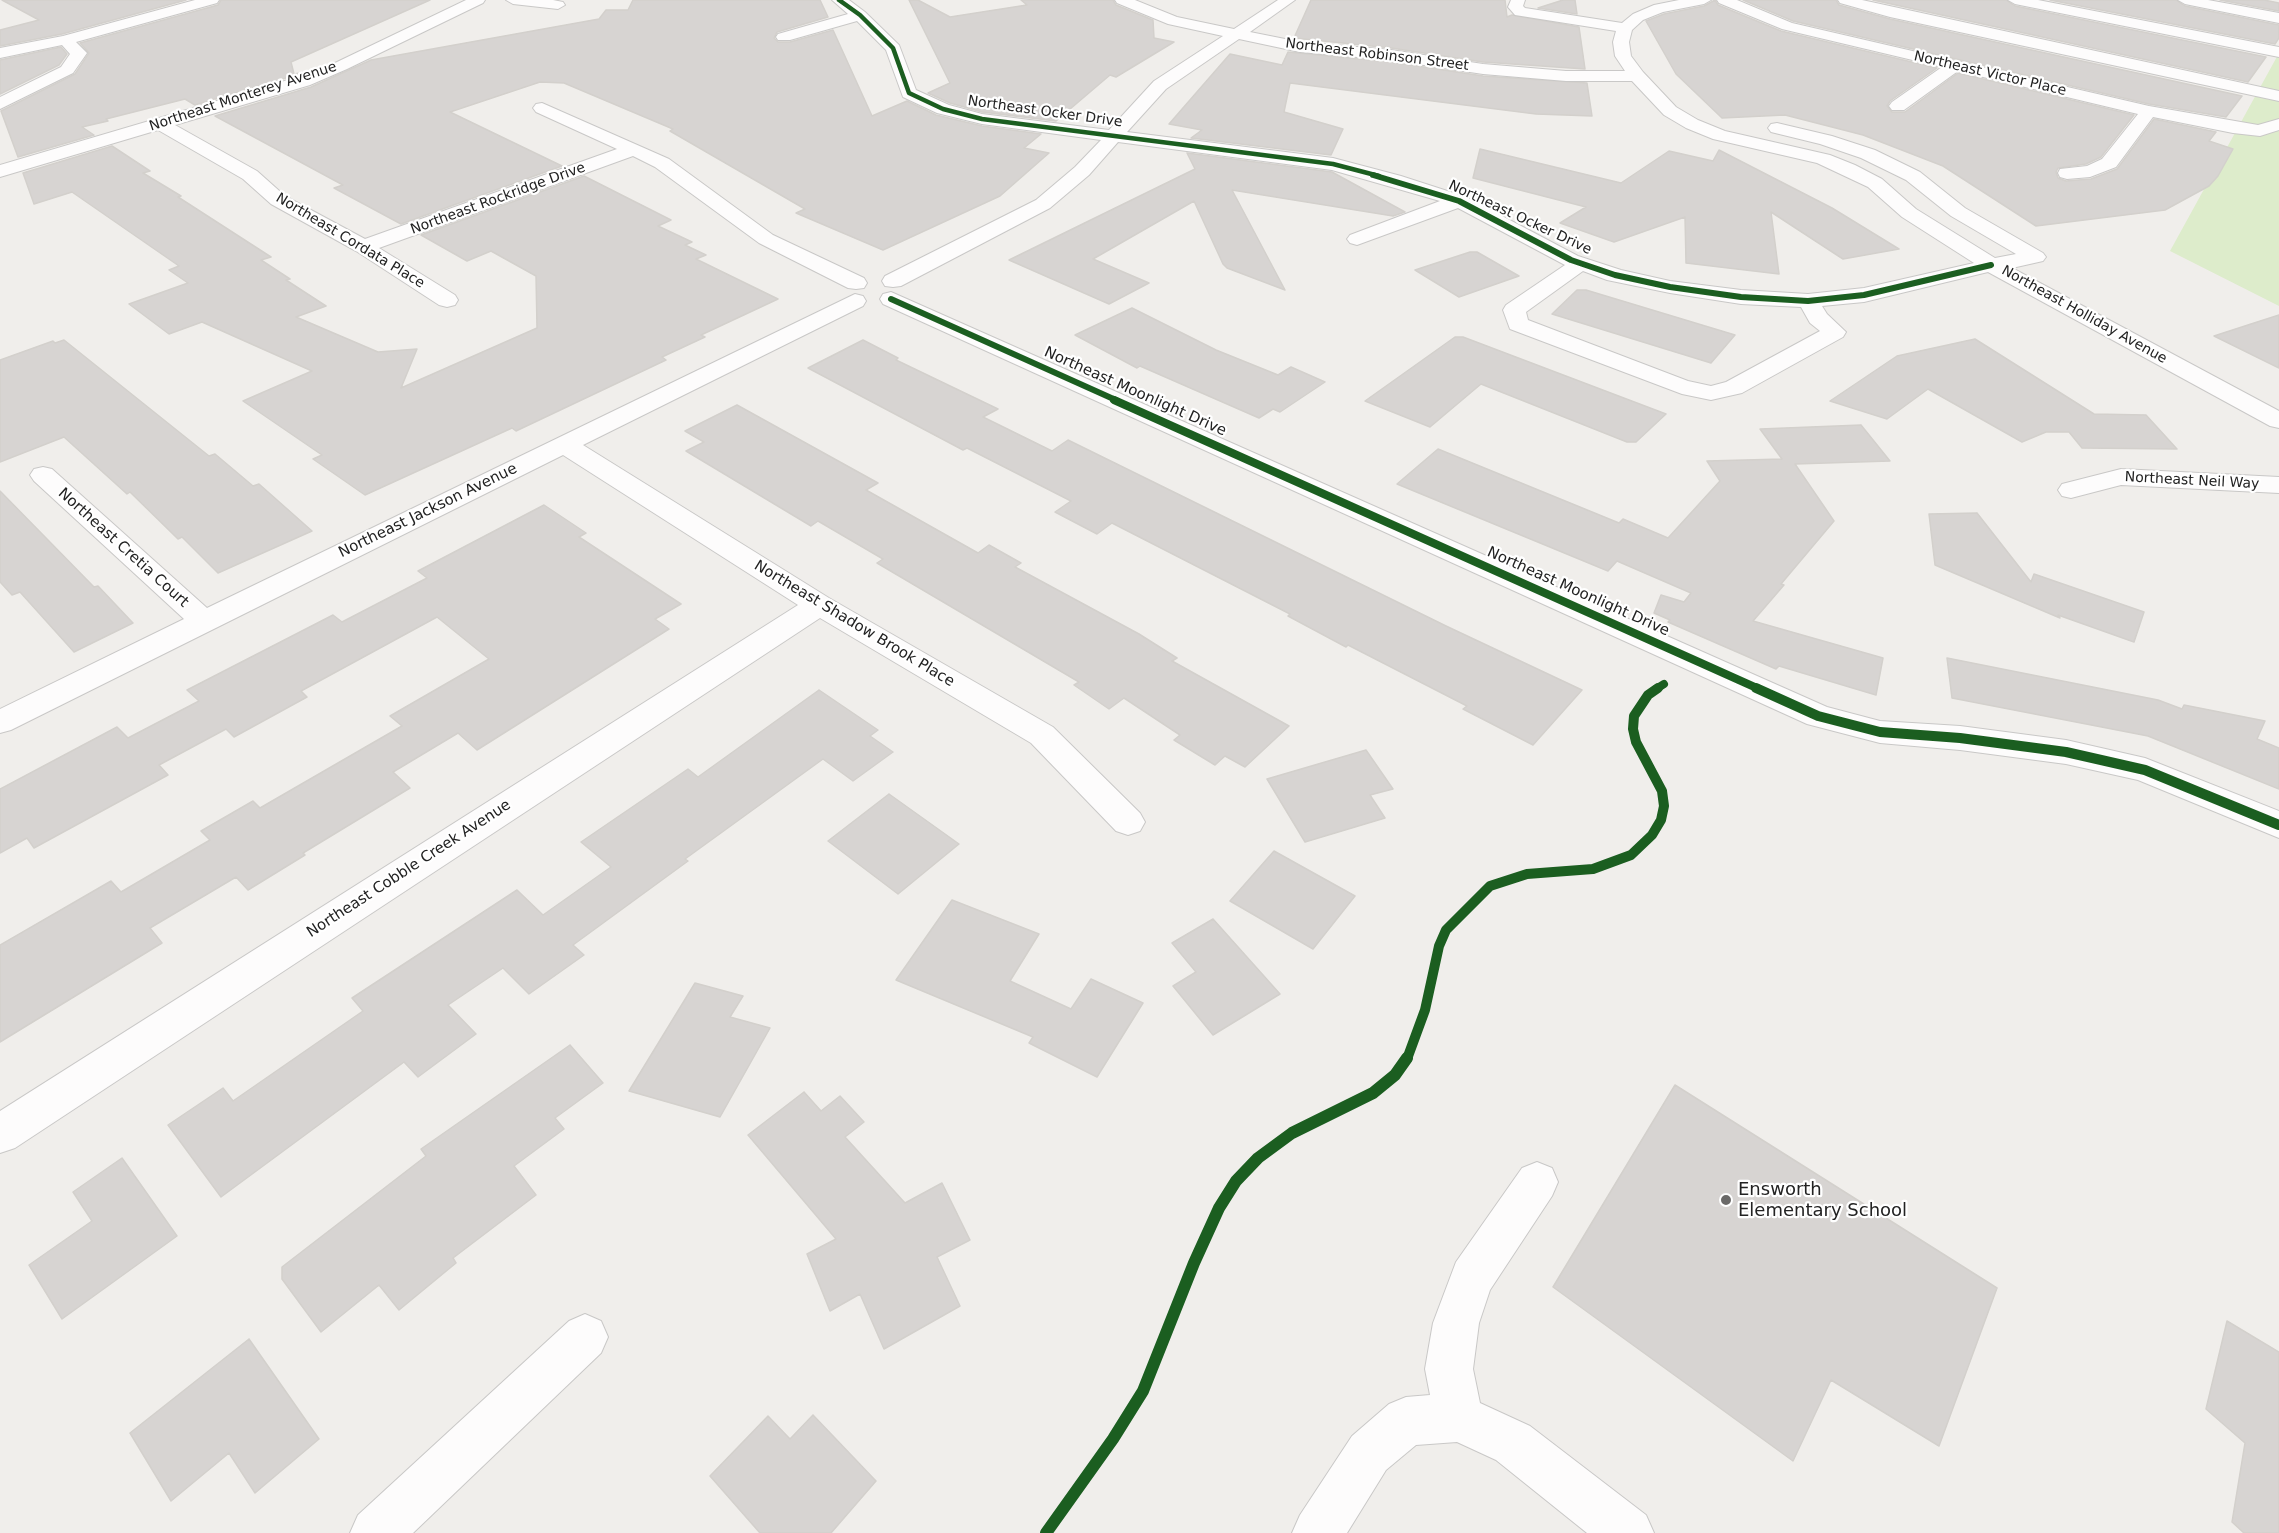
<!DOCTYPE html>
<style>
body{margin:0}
canvas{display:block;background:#f0eeeb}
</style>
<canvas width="2279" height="1533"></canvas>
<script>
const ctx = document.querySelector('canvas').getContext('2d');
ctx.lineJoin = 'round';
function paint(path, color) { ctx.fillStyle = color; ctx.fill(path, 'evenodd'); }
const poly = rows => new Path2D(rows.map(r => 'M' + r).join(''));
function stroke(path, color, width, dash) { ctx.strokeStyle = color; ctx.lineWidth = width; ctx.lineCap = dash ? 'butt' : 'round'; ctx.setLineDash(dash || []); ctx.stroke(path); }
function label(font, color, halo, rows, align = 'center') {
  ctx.font = font + ' "DejaVu Sans",sans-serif'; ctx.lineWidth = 4.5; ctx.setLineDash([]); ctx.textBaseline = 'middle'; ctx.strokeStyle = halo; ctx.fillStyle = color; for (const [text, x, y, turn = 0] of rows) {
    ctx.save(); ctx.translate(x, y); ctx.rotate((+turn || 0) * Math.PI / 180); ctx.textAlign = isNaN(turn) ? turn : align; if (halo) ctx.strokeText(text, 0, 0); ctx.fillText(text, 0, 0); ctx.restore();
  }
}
paint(poly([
 [2279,53,2279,306,2170,251]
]), '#ddeccb');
const building = poly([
 [2,0,186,0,62,34,0,46,0,30,39,20,2,0],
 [221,0,430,0,291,62,294,74,306,72,195,105,185,99,106,119,108,121,82,127,94,135,18,157,1,111,75,74,89,53,80,43,218,5,221,0],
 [633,0,820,0,828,17,777,32,774,38,778,42,790,42,833,30,872,116,907,101,936,115,982,126,1041,134,1024,148,1049,153,1000,196,883,250,796,213,805,209,670,131,673,129,564,83,540,82,450,112,562,166,401,224,334,188,343,185,215,116,311,87,371,60,599,19,606,10,628,10,633,0],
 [909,0,918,0,950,17,1027,5,1021,0,1113,0,1116,5,1153,20,1154,38,1174,42,1116,77,1110,75,1056,121,982,112,950,103,928,93,950,83,909,0],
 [1311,0,1505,0,1507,17,1512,15,1579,27,1585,69,1483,62,1391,48,1294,38,1311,0],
 [1563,0,1575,0,1577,14,1538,8,1563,0],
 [1715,0,1718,5,1781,31,1937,68,1890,101,1887,106,1892,112,1905,112,1958,73,2134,115,2101,157,2086,164,2058,168,2056,172,2058,178,2066,181,2091,179,2117,169,2154,119,2216,132,2209,141,2233,149,2218,176,2209,186,2165,210,2036,226,1943,166,1863,135,1785,115,1722,118,1676,74,1646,21,1664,14,1704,6,1715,0],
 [1743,0,1836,0,1839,5,1890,19,2242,96,2226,117,2149,104,1793,21,1743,0],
 [1873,0,2006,0,2015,6,2266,57,2248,82,1873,0],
 [2050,0,2176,0,2185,6,2279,25,2279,38,2275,44,2050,0],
 [2220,0,2264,0,2279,3,2279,11,2220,0],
 [61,47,67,54,59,65,0,94,0,60,61,47],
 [1288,52,1391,62,1483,76,1587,83,1592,116,1536,114,1290,83,1284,112,1343,129,1331,155,1191,138,1202,130,1169,124,1230,54,1282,65,1288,52],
 [112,146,150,171,143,173,181,196,178,197,271,257,261,260,290,279,286,280,326,306,296,317,378,352,417,349,401,388,537,328,536,276,491,251,467,261,421,235,584,176,671,220,658,226,692,242,685,245,706,255,696,259,778,299,701,335,705,337,662,357,666,360,516,431,512,428,365,495,313,459,322,455,243,401,312,371,202,322,169,334,129,304,188,283,169,270,179,266,72,192,34,204,23,173,112,146],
 [1480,149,1621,183,1669,151,1713,161,1719,150,1832,208,1899,249,1843,259,1771,212,1779,274,1686,263,1685,217,1614,242,1560,223,1586,207,1473,178,1480,149],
 [1187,153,1332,172,1405,212,1393,216,1232,190,1285,290,1227,268,1223,264,1194,201,1093,259,1149,283,1109,304,1009,260,1195,169,1187,153],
 [1470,252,1477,252,1519,276,1459,297,1415,270,1470,252],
 [1577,290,1586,290,1735,335,1711,363,1552,314,1577,290],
 [1132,308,1216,350,1278,375,1291,367,1325,382,1280,412,1273,409,1259,418,1140,366,1137,368,1075,335,1132,308],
 [2279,315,2279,368,2214,336,2251,324,2279,315],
 [1455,337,1463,337,1666,414,1636,442,1627,442,1481,384,1430,427,1365,401,1455,337],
 [1975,339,2094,414,2146,415,2177,449,2082,448,2069,432,2046,432,2022,442,1928,389,1887,419,1830,401,1897,356,1975,339],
 [64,340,209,456,215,454,253,486,259,484,312,531,218,573,182,537,178,539,130,492,127,494,64,437,0,462,0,360,53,341,55,343,64,340],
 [863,340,898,358,896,360,998,409,983,417,1052,451,1068,440,1446,626,1582,690,1533,745,1463,709,1467,706,1348,645,1346,647,1288,616,1290,614,1112,523,1097,534,1055,512,1071,501,967,448,963,450,808,368,863,340],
 [737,405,878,483,866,490,978,553,989,545,1021,563,1015,567,1139,634,1177,658,1172,661,1289,726,1245,767,1225,756,1215,765,1174,740,1180,735,1124,698,1109,709,1074,685,1079,682,877,563,883,559,818,521,811,526,686,451,704,442,685,431,737,405],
 [1861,425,1890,461,1795,464,1834,521,1781,584,1784,585,1753,621,1883,658,1876,695,1779,666,1776,669,1668,622,1670,620,1654,613,1661,595,1684,602,1691,593,1617,561,1608,571,1397,484,1438,449,1619,523,1623,519,1668,538,1720,481,1707,461,1782,459,1760,429,1861,425],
 [0,491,94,587,98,586,133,623,74,652,20,592,12,595,0,582,0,491],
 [544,505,586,533,579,537,681,604,655,619,669,629,477,750,458,733,393,772,410,788,303,853,305,855,248,890,236,877,150,928,162,943,0,1042,0,945,111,881,121,892,210,840,201,831,253,801,260,808,402,726,390,716,489,659,437,617,301,691,307,697,234,737,226,729,159,765,168,775,34,848,27,838,0,853,0,789,117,727,128,738,199,701,187,690,333,615,342,622,427,578,418,571,544,505],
 [1977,513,2031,582,2034,574,2144,612,2134,642,2058,615,2060,618,1935,565,1929,514,1977,513],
 [1947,658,2158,700,2182,709,2184,705,2265,721,2257,739,2279,748,2279,789,2148,736,1952,698,1947,658],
 [819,690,878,730,870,736,893,752,853,781,823,759,685,859,688,861,573,945,584,955,529,994,503,968,448,1005,476,1034,418,1077,404,1062,221,1197,168,1125,223,1088,233,1101,363,1011,352,998,517,890,543,915,611,867,581,842,688,769,698,777,819,690],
 [1366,750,1393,789,1370,795,1385,818,1305,842,1267,779,1366,750],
 [889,794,959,844,898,894,828,841,889,794],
 [1274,851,1355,896,1313,949,1230,901,1274,851],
 [952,900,1039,934,1010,981,1071,1009,1091,979,1143,1003,1097,1077,1029,1043,1033,1037,896,980,952,900],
 [1213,919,1280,994,1213,1035,1173,986,1196,972,1172,943,1213,919],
 [695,983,743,996,730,1017,770,1028,720,1117,629,1091,695,983],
 [570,1045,603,1083,555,1118,564,1129,514,1166,536,1195,453,1258,456,1263,399,1310,379,1285,321,1332,282,1279,282,1267,426,1156,421,1149,570,1045],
 [1675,1085,1997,1288,1939,1446,1831,1380,1793,1461,1553,1287,1675,1085],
 [804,1092,821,1111,840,1096,864,1122,845,1137,905,1203,942,1183,970,1240,937,1257,960,1306,884,1349,860,1294,830,1311,807,1254,836,1239,748,1135,804,1092],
 [122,1158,177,1236,62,1319,29,1265,92,1221,73,1192,122,1158],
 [2227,1321,2279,1352,2279,1533,2244,1533,2232,1522,2245,1443,2206,1409,2227,1321],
 [249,1339,319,1439,255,1493,229,1453,171,1501,130,1433,249,1339],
 [813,1415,876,1481,831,1533,760,1533,710,1476,768,1416,790,1439,813,1415]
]);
paint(building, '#d7d4d2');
stroke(building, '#d3d0cc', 1.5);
const minor = poly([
 [195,0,219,0,217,3,76,42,87,53,73,73,0,109,0,97,61,67,70,54,62,45,0,58,0,48,63,36,195,0],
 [466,0,485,0,483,3,347,69,310,85,175,125,257,171,285,196,365,239,617,149,536,112,533,108,536,104,542,103,669,159,773,235,864,278,867,283,864,288,856,289,848,288,759,243,655,167,633,156,379,248,455,295,458,300,455,305,447,307,439,305,356,251,271,204,243,179,158,130,0,177,0,165,298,77,335,63,466,0],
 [506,0,553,0,563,2,565,5,558,9,513,4,506,0],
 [832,0,849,0,865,12,899,45,916,90,949,105,982,114,1109,130,1154,81,1223,36,1168,24,1117,3,1115,0,1135,0,1177,17,1234,29,1278,0,1295,0,1250,32,1300,42,1391,50,1483,64,1566,71,1625,71,1615,56,1613,42,1616,31,1515,15,1508,7,1511,0,1525,0,1523,6,1525,8,1622,23,1633,14,1654,5,1679,0,1711,0,1704,4,1663,12,1643,20,1632,30,1629,42,1631,56,1643,72,1676,107,1698,120,1725,131,1830,155,1855,165,1882,179,1916,209,1995,258,2016,254,1951,216,1906,180,1861,158,1820,144,1771,132,1768,128,1771,124,1777,123,1832,136,1875,150,1920,172,1965,208,2043,253,2046,257,2043,261,2012,268,2279,411,2279,428,2270,426,1988,272,1864,302,1822,306,1827,314,1846,332,1843,337,1742,393,1711,400,1682,394,1510,329,1503,310,1506,305,1565,265,1458,208,1357,245,1350,243,1347,239,1350,235,1440,201,1332,170,1118,142,1089,175,1050,208,901,286,893,287,885,286,882,281,885,276,1036,200,1075,167,1101,140,982,124,937,113,903,97,886,50,857,21,790,40,778,40,776,37,778,34,848,14,832,0],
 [1239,39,1300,52,1391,60,1483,74,1566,81,1632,81,1664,115,1686,128,1713,139,1817,163,1868,187,1902,217,1974,263,1864,288,1808,294,1741,290,1670,281,1621,270,1578,256,1466,197,1401,176,1333,158,1127,132,1166,89,1239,39],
 [1583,271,1607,280,1670,293,1741,304,1801,307,1810,323,1820,331,1726,382,1711,386,1688,381,1528,320,1526,312,1583,271],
 [1717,0,1737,0,1792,23,2149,106,2258,125,2279,119,2279,130,2260,136,2233,133,2153,117,2116,167,2090,177,2067,179,2060,177,2058,173,2060,169,2087,166,2102,159,2138,114,1958,71,1904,110,1892,110,1889,106,1892,102,1942,67,1782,29,1719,3,1717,0],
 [1838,0,1862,0,2279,91,2279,101,1890,17,1840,3,1838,0],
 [2008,0,2038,0,2279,47,2279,57,2015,4,2008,0],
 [2178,0,2208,0,2279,13,2279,23,2185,4,2178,0],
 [891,292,1827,707,1880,721,1960,726,2066,740,2145,758,2279,811,2279,838,2138,780,2066,764,1960,750,1880,743,1807,724,883,304,880,299,883,294,891,292],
 [855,294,863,296,866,301,863,306,583,445,829,598,1053,727,1140,813,1145,822,1140,831,1128,835,1116,831,1031,743,820,618,15,1148,0,1153,0,1111,798,605,563,455,11,730,0,733,0,709,184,619,34,481,30,475,34,469,43,467,52,469,207,608,855,294],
 [2121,469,2279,477,2279,493,2121,485,2071,498,2062,496,2058,490,2062,484,2121,469],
 [1537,1162,1552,1168,1558,1182,1552,1196,1490,1290,1479,1323,1473,1369,1480,1403,1530,1426,1646,1515,1654,1533,1587,1533,1496,1460,1457,1442,1416,1445,1386,1470,1347,1533,1292,1533,1300,1515,1352,1436,1389,1404,1406,1397,1430,1395,1425,1369,1433,1323,1456,1262,1522,1168,1537,1162],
 [585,1314,601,1321,608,1337,601,1353,413,1533,350,1533,358,1515,569,1321,585,1314]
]);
stroke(minor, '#c9c8c7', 2);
paint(minor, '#fdfcfc');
stroke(poly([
 [839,0,860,15,893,48,909,93,943,109,982,119,1333,164,1379,176]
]), '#1b5e20', 4.5);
stroke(poly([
 [1373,175,1459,201,1571,260,1615,275,1670,287,1741,297,1808,301,1864,295,1991,265],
 [891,299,1118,401]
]), '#1b5e20', 6);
stroke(poly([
 [1114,400,1759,689],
 [1656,689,1664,684]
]), '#1b5e20', 8);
stroke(poly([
 [1756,688,1818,716,1880,732,1960,738,2066,752,2145,770,2279,825],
 [1407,1059,1425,1010,1439,946,1446,930,1490,886,1527,874,1593,869,1631,855,1652,835,1661,820,1664,806,1662,791,1636,742,1633,729,1634,716,1648,695,1658,688]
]), '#1b5e20', 10);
stroke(poly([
 [1046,1533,1113,1439,1143,1391,1194,1263,1219,1208,1236,1181,1258,1158,1292,1133,1373,1093,1395,1075,1407,1058]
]), '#1b5e20', 12);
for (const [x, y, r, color] of [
 [1726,1200,6,"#6a6968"]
]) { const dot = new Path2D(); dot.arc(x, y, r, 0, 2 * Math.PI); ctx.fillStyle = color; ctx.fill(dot); stroke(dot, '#fff', 2); }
label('14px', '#222', '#fff', [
 ["Northeast Robinson Street",1377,55,7],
 ["Northeast Victor Place",1990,74,13],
 ["Northeast Monterey Avenue",243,97,-18],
 ["Northeast Ocker Drive",1045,112,8],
 ["Northeast Rockridge Drive",498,199,-20],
 ["Northeast Ocker Drive",1520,218,25],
 ["Northeast Cordata Place",350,241,31],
 ["Northeast Holliday Avenue",2084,315,29],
 ["Northeast Neil Way",2192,481,3]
]);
label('15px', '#222', '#fff', [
 ["Northeast Moonlight Drive",1135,392,24],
 ["Northeast Jackson Avenue",428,511,-26],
 ["Northeast Cretia Court",123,548,42],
 ["Northeast Moonlight Drive",1578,592,24],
 ["Northeast Shadow Brook Place",854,624,31],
 ["Northeast Cobble Creek Avenue",409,869,-33]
]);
label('18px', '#222', '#fff', [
 ["Ensworth",1738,1190],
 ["Elementary School",1738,1211]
], 'left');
</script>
